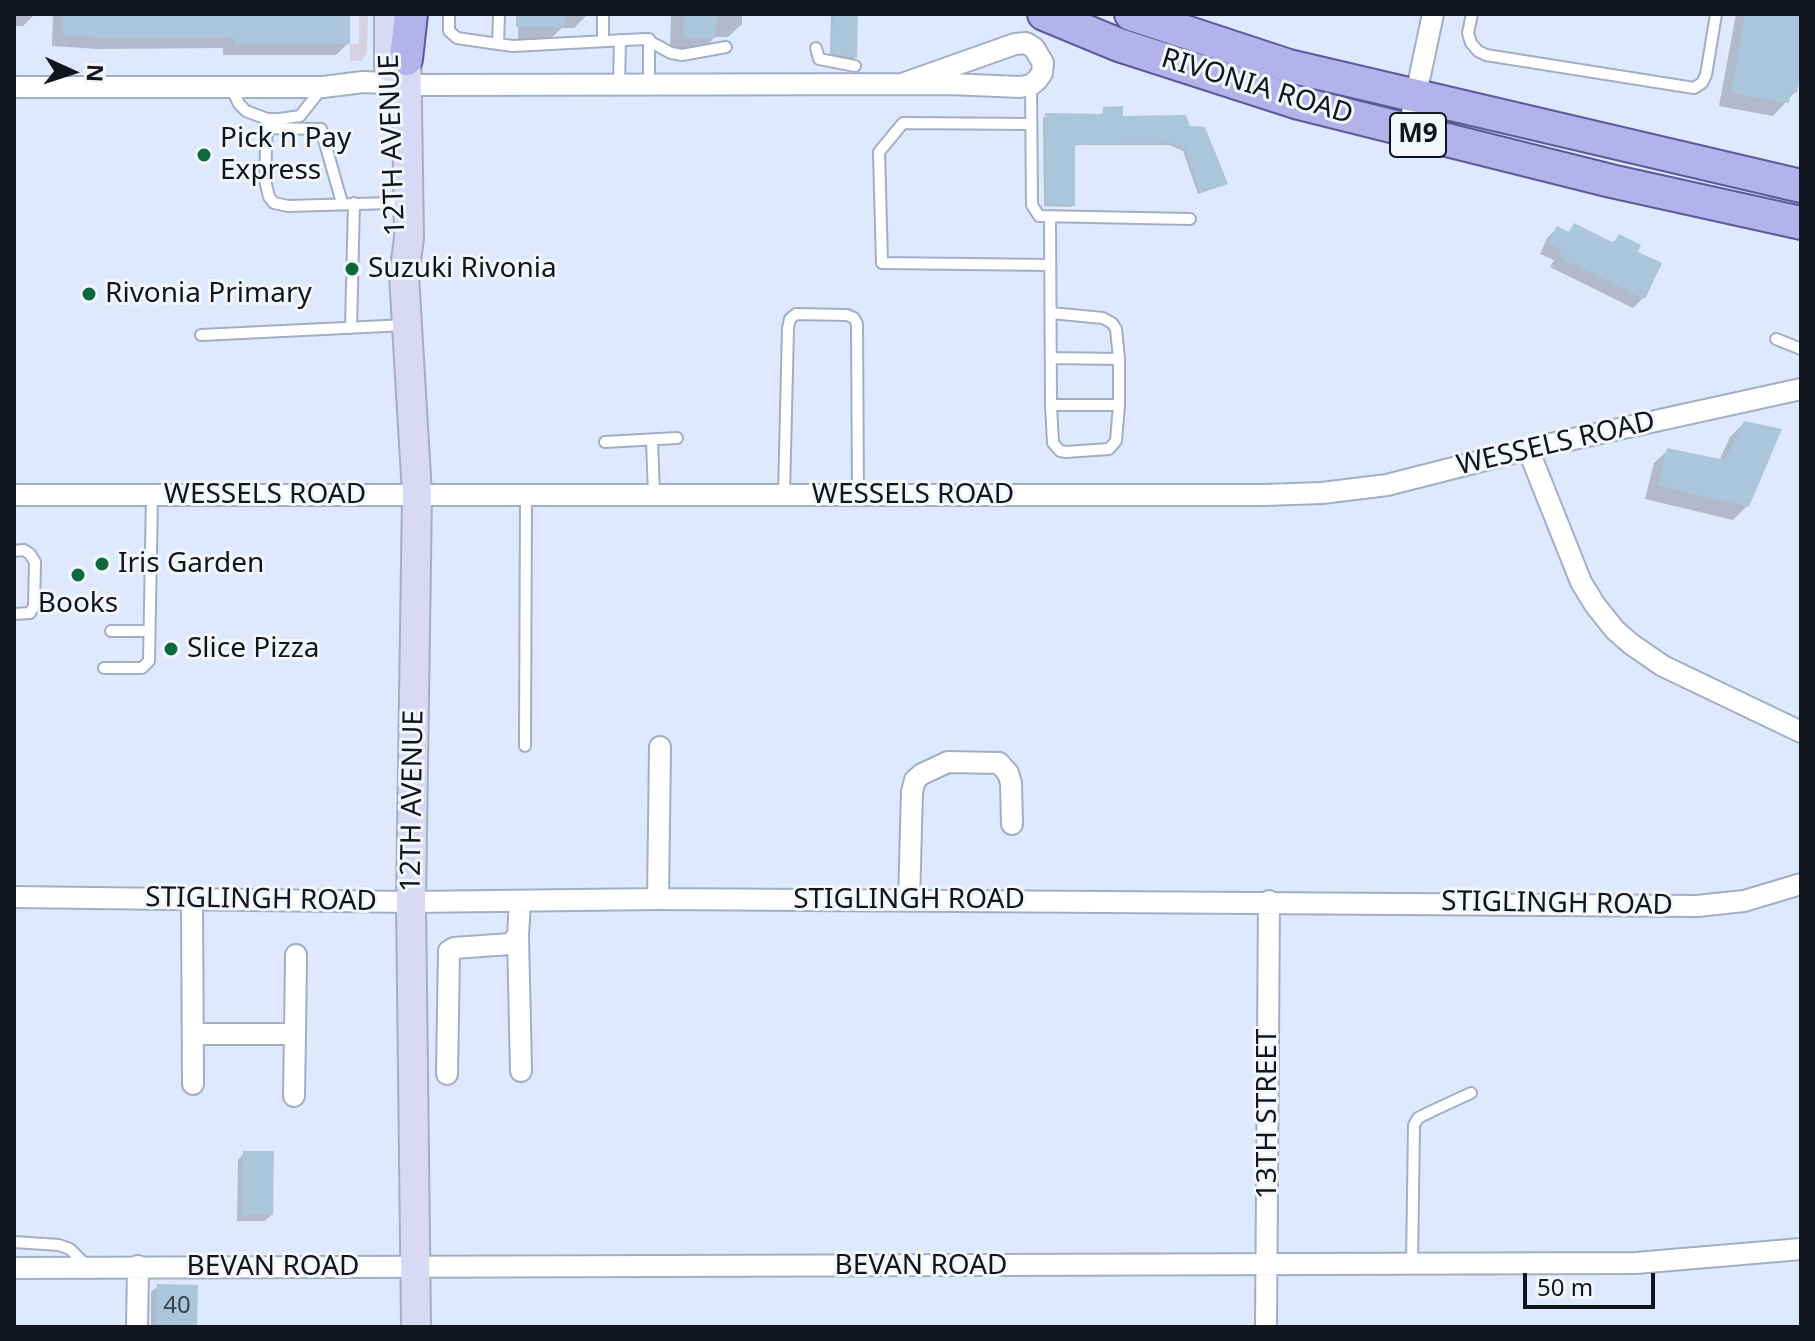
<!DOCTYPE html>
<style>
body{margin:0}
#map{position:relative;width:1815px;height:1341px;overflow:hidden;background:#dee9fd;font-family:"Noto Sans",sans-serif}
canvas{display:block}
.frame{position:absolute;inset:0;border:16px solid #11161e;pointer-events:none}
.north{position:absolute;left:32px;top:32px;width:80px;height:80px;-webkit-text-stroke:6px #f3f6fb;paint-order:stroke;rotate:93deg;font-size:22px;font-weight:700;line-height:32px;text-align:center;color:#11161e}
.north::after{content:'';display:block;margin:auto;width:28px;height:36px;background:#11161e;clip-path:polygon(50% 0,100% 100%,50% 72%,0 100%)}
.scale{position:absolute;left:1523px;top:1273px;width:132px;height:36px;box-sizing:border-box;border:4px solid #11161e;border-top:0;padding-left:10px;font-size:24px;line-height:28px;white-space:nowrap;color:#11161e;-webkit-text-stroke:6px #f3f6fb;paint-order:stroke}
</style>
<div id="map">
<canvas width="1815" height="1341"></canvas>
<div class="frame"></div>
<div class="north">N</div>
<div class="scale">50 m</div>
</div>
<script>
const ctx = document.querySelector('canvas').getContext('2d');
ctx.lineJoin = 'round';
function paint(path, color) { ctx.fillStyle = color; ctx.fill(path, 'evenodd'); }
const poly = rows => new Path2D(rows.map(r => 'M' + r).join(''));
function stroke(path, color, width, dash) { ctx.strokeStyle = color; ctx.lineWidth = width; ctx.lineCap = dash ? 'butt' : 'round'; ctx.setLineDash(dash || []); ctx.stroke(path); }
function label(font, color, halo, rows, align = 'center') {
  ctx.font = font + ' "Noto Sans",sans-serif'; ctx.lineWidth = 6; ctx.setLineDash([]); ctx.textBaseline = 'middle'; ctx.strokeStyle = halo; ctx.fillStyle = color; for (const [text, x, y, turn = 0] of rows) {
    ctx.save(); ctx.translate(x, y); ctx.rotate((+turn || 0) * Math.PI / 180); ctx.textAlign = isNaN(turn) ? turn : align; if (halo) ctx.strokeText(text, 0, 0); ctx.fillText(text, 0, 0); ctx.restore();
  }
}
paint(poly([
 [359,14,368,14,367,52,362,61,350,61,350,44,359,44]
]), '#d7cfe2');
paint(poly([
 [14,14,35,14,23,26,14,26],
 [53,14,348,14,348,43,336,55,223,55,223,48,98,49,52,46],
 [518,14,588,14,574,28,562,28,549,40,518,40],
 [671,14,742,14,742,24,728,37,715,37,701,51,670,50],
 [831,14,856,14,855,58,853,60,830,56],
 [1736,14,1801,14,1801,67,1795,92,1773,116,1719,106],
 [1104,109,1121,118,1184,117,1226,184,1198,194,1183,151,1169,145,1073,145,1073,205,1071,207,1044,206,1043,118,1046,115,1101,116],
 [1574,226,1611,244,1619,236,1643,298,1633,308,1550,267,1554,260,1540,254,1547,238,1557,228,1567,233],
 [1744,423,1747,506,1733,520,1645,499,1654,463,1668,450,1719,461,1730,437],
 [244,1153,271,1215,265,1221,237,1221,238,1160],
 [158,1286,195,1327,151,1327,151,1292]
]), '#0003');
paint(poly([
 [63,14,350,14,350,44,234,44,234,37,111,38,63,35],
 [516,14,565,14,565,27,516,27],
 [684,14,717,14,716,38,683,37],
 [833,14,858,14,857,58,832,53],
 [1745,14,1801,14,1801,70,1797,93,1791,92,1789,103,1731,93],
 [1123,106,1123,116,1186,115,1190,126,1205,127,1228,184,1200,193,1185,148,1172,143,1075,144,1075,206,1046,204,1045,113,1103,114,1103,107],
 [1574,223,1614,243,1619,234,1641,245,1638,252,1662,263,1645,299,1559,257,1562,250,1548,243,1557,226,1569,232],
 [1744,421,1782,429,1749,507,1658,485,1667,448,1725,460],
 [243,1151,274,1151,273,1215,242,1215],
 [157,1284,198,1285,197,1327,156,1327]
]), '#abc6da');
const lane = poly([
 [449,14,449,31,457,38,498,44],
 [499,14,498,44,513,46,645,39,671,53,682,55,726,47],
 [603,14,603,41],
 [1472,14,1468,33,1471,43,1478,51,1486,55,1694,88,1702,83,1706,75,1716,14],
 [649,39,649,83],
 [816,48,819,59,855,66],
 [619,84,620,40],
 [1031,85,1032,205,1039,216,1190,219],
 [231,87,239,104,246,111,267,119,280,119,300,116,322,88],
 [267,119,265,180,269,197,274,203,288,206,391,203],
 [1031,124,903,123,879,152,882,263,1050,265],
 [267,128,321,129,342,203],
 [1050,217,1051,405,1053,443,1060,451,1066,452,1109,449,1116,441,1119,405,1119,359,1116,329,1112,323,1103,318,1051,313],
 [351,328,354,203],
 [201,335,406,325],
 [1776,339,1801,349],
 [1051,358,1119,359],
 [1051,405,1119,405],
 [652,441,654,495],
 [605,442,677,438],
 [784,495,788,328,790,319,796,314,847,315,854,318,857,324,858,495],
 [14,551,24,550,30,554,35,562,34,606,30,613,14,614],
 [111,631,149,631],
 [104,668,142,668,149,661,152,495],
 [525,746,526,494],
 [14,1242,59,1245,70,1249,88,1267],
 [1412,1265,1414,1125,1418,1118,1432,1111,1471,1093]
]);
const street = poly([
 [14,87,323,87,363,82,424,85,949,84,1020,87,1031,85,1037,80,1042,73,1043,63,1034,48,1026,43,1015,44,902,84],
 [1408,132,1433,14],
 [1528,449,1581,582,1595,605,1615,630,1631,644,1663,666,1801,732],
 [14,495,1264,495,1322,493,1387,485,1528,449,1801,389],
 [14,897,411,902,658,899,1697,906,1744,901,1801,884],
 [658,899,660,747],
 [192,900,193,1084],
 [909,901,912,792,915,780,922,774,948,762,999,763,1008,773,1011,783,1012,824],
 [518,936,521,1071],
 [193,1034,295,1034,294,1096],
 [295,1034,296,955],
 [447,1074,449,951,454,948,510,944,518,936,520,901],
 [14,1268,1636,1263,1801,1249],
 [137,1327,138,1266],
 [1266,1327,1269,901]
]);
const secondary = poly([
 [406,39,409,238,404,275,417,494,411,902,416,1327],
 [389,67,389,14]
]);
const primary = poly([
 [1044,14,1119,45,1299,103,1611,181,1801,223],
 [1131,14,1289,66,1801,186],
 [406,59,411,14]
]);
stroke(lane, '#a1afc6', 14);
stroke(street, '#a1afc6', 24);
stroke(secondary, '#a1afc6', 32);
stroke(primary, '#595a9b', 36);
stroke(lane, '#fff', 10);
stroke(street, '#fff', 20);
stroke(secondary, '#d9d8f5', 28);
stroke(primary, '#b3b2eb', 32);
for (const [x, y, r, color] of [
 [204,155,8,"#0b693d"],
 [352,269,8,"#0b693d"],
 [89,294,8,"#0b693d"],
 [102,564,8,"#0b693d"],
 [78,575,8,"#0b693d"],
 [171,649,8,"#0b693d"]
]) { const dot = new Path2D(); dot.arc(x, y, r, 0, 2 * Math.PI); ctx.fillStyle = color; ctx.fill(dot); stroke(dot, '#f3f6fb', 3); }
label('24px', '#38424d', null, [
 ["40",177,1306]
]);
for (const [x, y, w] of [
 [1418,135,56]
]) { const box = new Path2D(); box.roundRect(x - w / 2, y - 22, w, 44, 6); ctx.fillStyle = '#f3f6fb'; ctx.fill(box); stroke(box, '#11161e', 2); }
label('bold 26px', '#11161e', null, [
 ["M9",1418,135]
]);
label('28px', '#11161e', '#f3f6fb', [
 ["RIVONIA ROAD",1257,87,17],
 ["12TH AVENUE",393,145,-92],
 ["WESSELS ROAD",1556,444,-13],
 ["WESSELS ROAD",265,495],
 ["WESSELS ROAD",913,495],
 ["12TH AVENUE",413,801,-89],
 ["STIGLINGH ROAD",261,900,1],
 ["STIGLINGH ROAD",909,900],
 ["STIGLINGH ROAD",1557,904,1],
 ["13TH STREET",1268,1114,-90],
 ["BEVAN ROAD",921,1266],
 ["BEVAN ROAD",273,1267]
]);
label('28px', '#11161e', '#f3f6fb', [
 ["Pick n Pay",220,139],
 ["Express",220,171],
 ["Suzuki Rivonia",368,269],
 ["Rivonia Primary",105,294],
 ["Iris Garden",118,564],
 ["Books",78,604,"center"],
 ["Slice Pizza",187,649]
], 'left');
</script>
